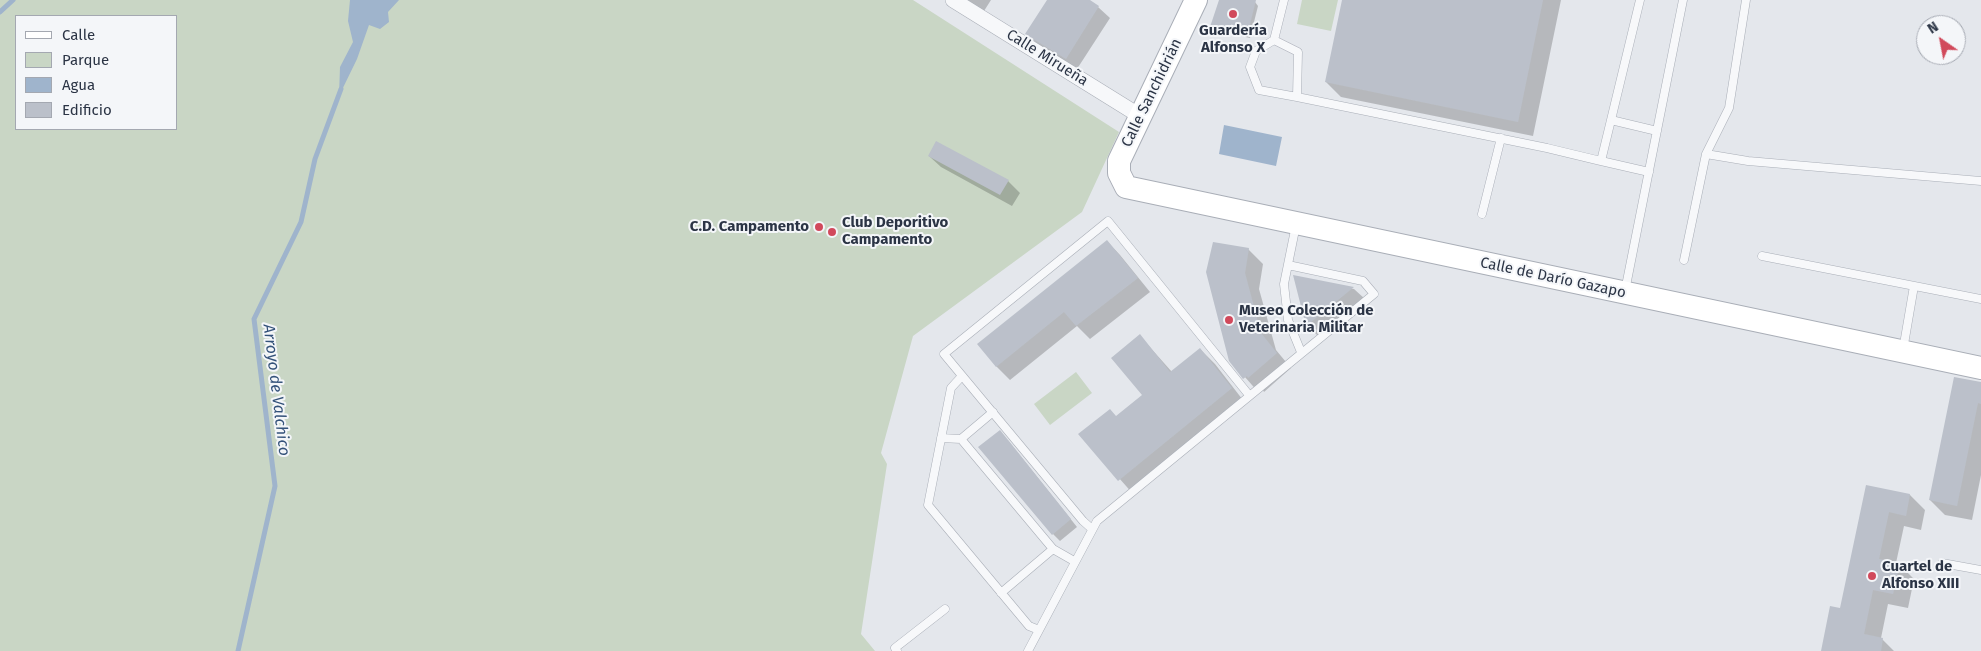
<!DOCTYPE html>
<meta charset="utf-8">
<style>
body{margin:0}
#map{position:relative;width:1981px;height:651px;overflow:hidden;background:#e4e7ec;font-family:"Fira Sans",sans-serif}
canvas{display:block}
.legend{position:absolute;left:15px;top:15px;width:162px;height:115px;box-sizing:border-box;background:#f4f6f9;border:1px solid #a4a8b1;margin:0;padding:6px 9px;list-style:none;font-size:15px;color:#2b3445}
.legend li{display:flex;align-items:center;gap:10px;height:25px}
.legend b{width:25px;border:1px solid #a4a8b1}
.north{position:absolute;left:1916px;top:15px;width:50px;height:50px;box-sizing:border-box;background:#f4f6f9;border:1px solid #a4a8b1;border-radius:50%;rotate:327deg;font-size:14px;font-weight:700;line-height:20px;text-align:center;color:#2b3445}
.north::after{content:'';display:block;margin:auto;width:18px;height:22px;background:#d1495b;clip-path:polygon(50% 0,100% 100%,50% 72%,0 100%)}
</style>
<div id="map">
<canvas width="1981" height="651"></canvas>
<ul class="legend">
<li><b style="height:6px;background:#fff"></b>Calle</li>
<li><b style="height:14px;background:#c9d6c5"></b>Parque</li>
<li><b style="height:14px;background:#9fb4cc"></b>Agua</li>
<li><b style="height:14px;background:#bbc0ca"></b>Edificio</li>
</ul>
<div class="north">N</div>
</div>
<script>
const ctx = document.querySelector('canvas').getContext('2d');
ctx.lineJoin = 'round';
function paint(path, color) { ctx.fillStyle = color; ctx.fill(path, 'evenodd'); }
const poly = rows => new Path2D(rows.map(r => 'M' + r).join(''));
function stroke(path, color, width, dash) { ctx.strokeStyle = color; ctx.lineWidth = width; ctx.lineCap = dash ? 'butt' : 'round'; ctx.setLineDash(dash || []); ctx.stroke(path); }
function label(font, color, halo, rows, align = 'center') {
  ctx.font = font + ' "Fira Sans",sans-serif'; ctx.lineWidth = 4; ctx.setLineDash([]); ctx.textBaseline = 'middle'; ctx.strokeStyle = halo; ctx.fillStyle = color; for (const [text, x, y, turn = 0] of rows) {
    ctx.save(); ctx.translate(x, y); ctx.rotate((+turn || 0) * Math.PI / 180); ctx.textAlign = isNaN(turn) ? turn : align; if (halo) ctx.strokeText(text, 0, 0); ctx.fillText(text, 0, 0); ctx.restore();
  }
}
paint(poly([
 [0,0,913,0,1119,132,1082,212,913,336,881,453,887,464,861,634,875,651,0,651],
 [16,16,176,16,176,129,16,129],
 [1302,0,1338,0,1331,31,1297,24],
 [1076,372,1092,393,1050,425,1034,404]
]), '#c9d6c5');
paint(poly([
 [350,0,399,0,388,12,389,22,380,29,369,25,357,59,339,96,340,67,353,42,348,21],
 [1224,125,1282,137,1276,166,1219,154]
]), '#9fb4cc');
paint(poly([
 [965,0,991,0,984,11],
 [1049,0,1088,0,1098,7,1110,18,1077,69,1038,45,1027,33],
 [1221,0,1246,0,1255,2,1258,6,1250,38,1215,30,1212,26],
 [1343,0,1561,0,1533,136,1341,97,1326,82],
 [937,143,1008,181,1020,193,1012,206,941,167,929,156],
 [1107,241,1120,255,1150,292,1090,339,1077,326,1010,380,996,366],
 [1248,249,1263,264,1259,289,1276,350,1291,368,1264,392,1263,390,1259,393,1230,360],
 [1295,277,1354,289,1365,299,1318,336,1307,325],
 [1140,336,1172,372,1200,349,1215,364,1246,404,1134,495,1080,434,1117,418,1143,395],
 [1981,384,1981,475,1972,520,1945,515,1930,500],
 [1007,439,1077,527,1060,541,1053,534],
 [1867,486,1910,495,1925,510,1921,530,1904,526,1896,563,1899,564,1914,579,1908,608,1888,604,1881,638,1894,651,1822,651,1841,609]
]), '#0003');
stroke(poly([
 [0,12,13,0],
 [238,651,275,486,254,319,301,222,315,159,341,89]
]), '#9fb4cc', 5);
paint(poly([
 [1047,0,1090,0,1099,6,1066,59,1025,34],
 [1219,0,1256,0,1247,36,1210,27],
 [1342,0,1543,0,1518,122,1325,82],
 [936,141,1009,180,1000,195,928,156],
 [1107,240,1138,278,1076,326,1064,312,996,367,977,344],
 [1213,242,1249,248,1245,273,1261,333,1277,353,1248,378,1247,376,1243,379,1229,361,1206,272],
 [1293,275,1354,287,1306,326],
 [1140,334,1170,372,1200,348,1232,388,1118,481,1078,434,1110,409,1116,416,1142,395,1111,358],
 [1954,377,1981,382,1981,404,1978,403,1957,506,1929,500],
 [1000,430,1071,519,1052,535,978,447],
 [1866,485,1910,494,1906,516,1889,512,1879,559,1900,563,1893,594,1873,590,1864,634,1883,638,1881,651,1821,651,1830,606,1840,608]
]), '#bbc0ca');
const lane = poly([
 [1284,0,1274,40,1298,52,1297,97,1547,148,1601,161],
 [1274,40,1256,51,1250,67,1259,90,1297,97],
 [1611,120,1640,0],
 [1706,154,1748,161,1981,181],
 [1649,172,1601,161,1611,120,1657,131],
 [1482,214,1501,138],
 [1296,225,1284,284,1288,320,1301,352],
 [1762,256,1981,299],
 [1684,260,1706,154,1729,108,1746,0],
 [1625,291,1683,0],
 [1903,350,1914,286],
 [962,376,951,388,928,505,1029,626,1039,630],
 [941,438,961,439,993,412],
 [961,439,1053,549,1074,561],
 [1092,529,1083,521,944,354,1108,221,1249,395],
 [1942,563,1981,570],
 [1001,593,1053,549],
 [897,651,895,648,945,609],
 [1028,651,1097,521,1374,294,1363,281,1288,265]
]);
const street = poly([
 [953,0,1140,116]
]);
const secondary = poly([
 [1196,0,1119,161,1119,173,1126,187,1981,368]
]);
stroke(lane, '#a9aeb7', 9);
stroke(street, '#a9aeb7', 16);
stroke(secondary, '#a9aeb7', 24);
stroke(lane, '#f7f8fa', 8);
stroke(street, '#f7f8fa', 15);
stroke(secondary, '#fff', 22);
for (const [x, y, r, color] of [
 [1233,14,5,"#d1495b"],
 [819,227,5,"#d1495b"],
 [832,232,5,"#d1495b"],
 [1229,320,5,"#d1495b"],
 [1872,576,5,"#d1495b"]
]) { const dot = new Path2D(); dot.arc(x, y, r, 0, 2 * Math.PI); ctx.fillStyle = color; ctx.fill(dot); stroke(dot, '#f4f6f9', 2); }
label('bold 15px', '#2b3445', '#f4f6f9', [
 ["Guardería",1233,31,"center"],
 ["Alfonso X",1233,48,"center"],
 ["Club Deporitivo",842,223],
 ["Campamento",842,240],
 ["C.D. Campamento",809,227,"right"],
 ["Museo Colección de",1239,311],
 ["Veterinaria Militar",1239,328],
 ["Cuartel de",1882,567],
 ["Alfonso XIII",1882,584]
], 'left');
label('15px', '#2b3445', '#f4f6f9', [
 ["Calle Mirueña",1047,58,32],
 ["Calle Sanchidrián",1152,93,-64],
 ["Calle de Darío Gazapo",1553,278,12]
]);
label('italic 16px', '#34527a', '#f4f6f9', [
 ["Arroyo de Valchico",276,390,83]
]);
</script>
